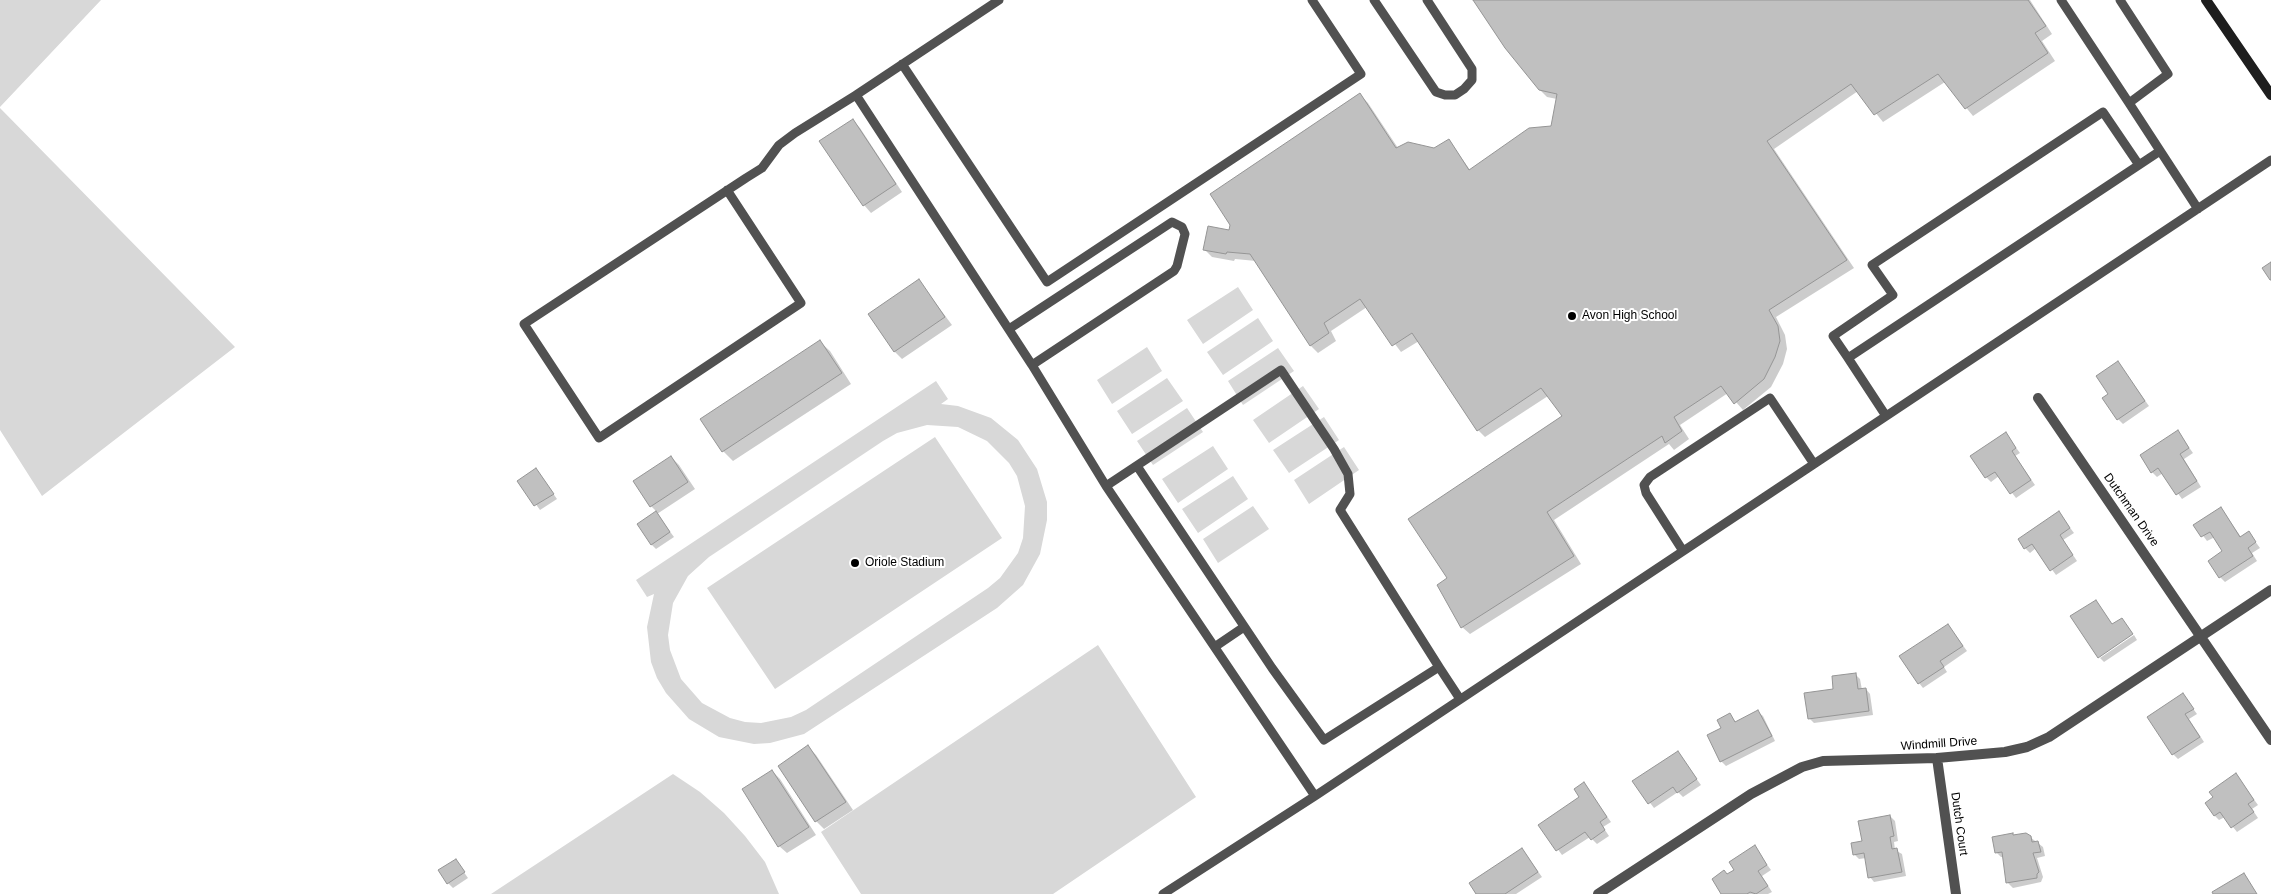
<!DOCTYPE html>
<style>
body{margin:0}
canvas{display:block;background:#fff}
</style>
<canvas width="2271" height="894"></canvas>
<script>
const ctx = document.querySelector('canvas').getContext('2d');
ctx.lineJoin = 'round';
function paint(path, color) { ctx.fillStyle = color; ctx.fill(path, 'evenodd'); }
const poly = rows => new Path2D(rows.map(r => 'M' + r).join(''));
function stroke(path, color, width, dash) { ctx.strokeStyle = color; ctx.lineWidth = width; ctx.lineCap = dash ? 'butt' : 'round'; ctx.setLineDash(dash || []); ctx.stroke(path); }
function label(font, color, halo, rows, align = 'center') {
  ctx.font = font + ' Helvetica,sans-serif'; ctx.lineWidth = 4; ctx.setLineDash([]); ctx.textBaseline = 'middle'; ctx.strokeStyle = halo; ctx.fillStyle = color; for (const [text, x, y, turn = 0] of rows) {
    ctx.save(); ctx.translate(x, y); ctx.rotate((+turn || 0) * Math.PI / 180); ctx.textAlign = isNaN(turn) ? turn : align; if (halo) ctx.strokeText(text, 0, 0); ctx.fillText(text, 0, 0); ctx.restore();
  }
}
paint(poly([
 [0,0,101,0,0,107],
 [0,108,235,347,42,496,0,430],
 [1238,287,1253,310,1203,344,1187,320],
 [1258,318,1273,341,1223,375,1207,352],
 [1147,347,1162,371,1112,404,1097,380],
 [1278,348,1294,371,1243,405,1228,381],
 [1167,378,1183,401,1132,434,1117,411],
 [936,381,948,399,941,404,958,406,991,418,1018,440,1037,469,1047,502,1047,520,1040,554,1023,585,997,608,804,734,770,743,754,744,719,737,689,719,666,693,657,678,651,662,647,627,654,594,647,597,636,580],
 [927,425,958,427,987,441,1009,463,1017,476,1025,506,1023,538,1018,553,1000,578,988,588,806,710,791,717,761,723,745,722,730,718,702,703,681,679,670,650,668,635,673,603,688,576,709,557,883,441,897,433],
 [1303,386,1319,409,1269,443,1253,420],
 [1187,408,1203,432,1153,465,1137,441],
 [1324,417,1339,440,1289,473,1273,450],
 [935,437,1002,538,775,689,707,588],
 [1213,446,1228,469,1178,503,1162,479],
 [1344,447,1359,470,1309,504,1294,480],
 [1233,476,1248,499,1198,533,1182,509],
 [1253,506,1269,529,1218,563,1203,539],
 [1098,645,1196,797,1053,894,861,894,821,832],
 [673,774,700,792,724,813,745,836,765,862,779,894,491,894]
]), '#d8d8d8');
paint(poly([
 [1475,0,2030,0,2052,34,2042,41,2055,61,1973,116,1945,82,1883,122,1858,91,1774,149,1854,268,1776,317,1785,335,1787,349,1783,364,1771,387,1743,410,1728,393,1680,425,1689,439,1674,450,1669,444,1554,520,1581,564,1470,634,1462,627,1449,578,1564,417,1548,396,1485,437,1478,430,1419,341,1401,352,1367,307,1331,331,1336,341,1318,353,1311,346,1256,261,1235,259,1234,261,1212,257,1204,249,1230,231,1360,95,1368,103,1398,148,1435,149,1449,140,1470,170,1552,127,1557,99,1547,97,1539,89],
 [853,121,860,128,902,192,871,213,864,205],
 [919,281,952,325,902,359,894,351],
 [819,341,830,351,851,384,733,461,723,451],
 [2118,363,2149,406,2123,424,2118,419,2110,394],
 [2178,432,2193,453,2184,459,2201,487,2182,499,2163,473,2157,477,2152,472],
 [2006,434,2020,453,2015,456,2035,485,2016,498,1999,476,1991,482,1986,477],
 [671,457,679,465,695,489,657,514,674,537,656,549,651,544,657,512,651,506],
 [536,469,557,499,540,510,519,481],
 [2221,508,2241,537,2249,533,2260,548,2252,553,2257,561,2225,582,2220,577,2224,551,2215,537,2207,541,2195,525],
 [2059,513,2074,533,2063,540,2077,561,2056,575,2036,548,2030,553,2025,548],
 [1948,625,1967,651,1944,667,1947,672,1923,688,1919,683],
 [2134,635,2137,640,2104,662,2100,658],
 [1855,674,1860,679,1862,690,1866,689,1870,694,1873,715,1814,723,1809,718],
 [2183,695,2197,714,2189,719,2204,742,2178,759,2173,754],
 [1758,712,1763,716,1775,741,1726,766,1721,761,1723,729,1730,715,1736,722],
 [808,747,816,755,853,810,824,829,816,821,779,766],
 [1677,752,1701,785,1683,797,1678,792,1654,808,1634,782],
 [772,771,780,779,816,835,787,853,779,846],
 [2236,775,2258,805,2252,809,2258,818,2237,832,2225,817,2219,820,2215,816,2215,798],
 [1584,784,1611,822,1603,827,1609,836,1597,844,1590,837,1562,855,1540,825,1581,797],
 [1890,816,1895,821,1898,841,1894,842,1895,850,1902,854,1906,876,1874,882,1870,877,1866,858,1859,859,1854,854,1864,842],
 [2012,834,2015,836,2030,837,2043,847,2045,856,2037,858,2043,877,2041,882,2013,888,2008,883,2004,857,2001,857,1996,852],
 [1754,847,1771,870,1762,876,1772,892,1768,894,1723,894,1735,870],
 [1522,849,1542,877,1516,894,1478,894],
 [456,861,468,878,453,888,448,883]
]), '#0003');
const building = poly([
 [1473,0,2028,0,2046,26,2035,33,2048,53,1965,109,1938,74,1874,115,1851,84,1767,141,1847,260,1769,310,1778,326,1780,341,1775,357,1764,379,1734,404,1721,386,1674,417,1682,431,1665,443,1662,436,1547,512,1574,556,1461,628,1437,585,1447,578,1408,519,1562,416,1541,388,1477,431,1412,333,1392,346,1360,299,1324,323,1329,333,1310,346,1250,254,1227,252,1226,254,1203,250,1208,226,1229,230,1230,225,1210,194,1360,93,1396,148,1408,142,1434,148,1449,139,1469,170,1529,128,1551,126,1557,94,1539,90,1505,48,1473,0],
 [853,119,896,184,863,206,819,141,853,119],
 [2271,262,2271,280,2270,280,2262,268,2271,262],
 [919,279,945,317,894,352,868,314,919,279],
 [820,340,842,373,722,452,700,419,820,340],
 [2118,361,2145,401,2117,420,2102,398,2108,394,2096,376,2118,361],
 [2178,430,2189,448,2180,454,2197,481,2176,495,2158,468,2151,473,2140,455,2178,430],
 [2006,432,2016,448,2012,451,2031,480,2010,494,1995,472,1985,478,1970,456,2006,432],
 [671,456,688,482,650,507,633,481,671,456],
 [536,468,554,494,534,506,517,481,536,468],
 [2221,507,2240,537,2249,531,2256,542,2248,548,2253,556,2219,578,2208,561,2222,551,2210,532,2201,537,2193,525,2221,507],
 [656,511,670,532,651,545,637,524,656,511],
 [2059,511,2070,528,2060,535,2073,555,2050,571,2032,544,2024,549,2018,539,2059,511],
 [2096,600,2112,624,2122,618,2133,634,2098,658,2070,616,2096,600],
 [1948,624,1963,646,1940,661,1944,667,1918,684,1899,656,1948,624],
 [1856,673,1858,689,1866,688,1869,711,1808,719,1804,693,1833,689,1832,676,1856,673],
 [2183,693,2194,709,2185,714,2200,737,2172,755,2147,717,2183,693],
 [1758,710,1772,736,1720,762,1707,735,1721,728,1717,720,1730,713,1735,722,1758,710],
 [808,745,846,802,815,822,778,766,808,745],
 [1678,751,1697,779,1677,793,1673,787,1648,804,1632,781,1678,751],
 [772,770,809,827,778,847,742,789,772,770],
 [2236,773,2254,800,2248,804,2254,812,2231,828,2220,812,2214,816,2205,803,2213,797,2209,792,2236,773],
 [1584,782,1607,817,1600,822,1605,830,1591,840,1585,832,1556,851,1538,825,1579,797,1574,789,1584,782],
 [1890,815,1894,836,1890,837,1892,849,1897,848,1902,872,1868,878,1864,853,1853,855,1851,843,1862,841,1858,821,1890,815],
 [2013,833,2013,835,2026,833,2031,836,2032,842,2038,841,2041,852,2033,853,2039,872,2037,874,2037,878,2006,883,2002,852,1995,853,1992,837,2013,833],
 [1755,845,1767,865,1758,871,1768,886,1756,894,1750,892,1747,894,1721,894,1712,879,1724,870,1727,874,1734,870,1729,862,1755,845],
 [1522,848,1538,872,1505,894,1476,894,1469,883,1522,848],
 [456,859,465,872,447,884,438,870,456,859],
 [2244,873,2257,894,2213,894,2212,892,2244,873]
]);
paint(building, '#c0c0c0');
stroke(building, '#959595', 1);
stroke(poly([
 [999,0,856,95,1032,365,1106,486,1315,796],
 [1374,0,1436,92,1445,95,1455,95,1464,89,1472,80,1472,69,1427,0],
 [2061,0,2129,103,2168,74,2120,0],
 [902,64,1047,282,1361,74,1312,0],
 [2129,103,2198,209],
 [727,190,801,303,599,438,524,324,746,178,762,168,779,145,795,133,856,95],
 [1009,329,1172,222,1182,227,1185,234,1177,266,1174,271,1032,365],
 [1848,358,1833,336,1893,295,1872,265,2103,112,2139,165],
 [1886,416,1848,358,2160,151],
 [1106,486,1281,370,1334,449,1348,474,1350,494,1340,510,1439,667,1324,740,1272,668,1137,466],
 [1683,551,1646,493,1644,485,1650,477,1770,398,1814,464],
 [1216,646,1244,627],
 [1439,667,1460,699],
 [1163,894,1315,796,2271,160]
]), '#515151', 9);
stroke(poly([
 [2038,398,2271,740],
 [1937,758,1956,894],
 [1598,894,1751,794,1802,767,1823,761,1937,758,2005,752,2027,747,2049,737,2271,590]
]), '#515151', 10);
stroke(poly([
 [2206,0,2271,95]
]), '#1e1e1e', 10);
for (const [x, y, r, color] of [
 [1572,316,5,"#000"],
 [855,563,5,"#000"]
]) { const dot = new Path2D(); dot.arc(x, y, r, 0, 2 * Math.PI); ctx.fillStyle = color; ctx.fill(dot); stroke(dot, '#fff', 2); }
label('12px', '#000', '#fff', [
 ["Avon High School",1582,316],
 ["Oriole Stadium",865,563]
], 'left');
label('12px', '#000', '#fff', [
 ["Dutchman Drive",2131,510,55],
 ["Windmill Drive",1939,744,-4],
 ["Dutch Court",1959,824,82]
]);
</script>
